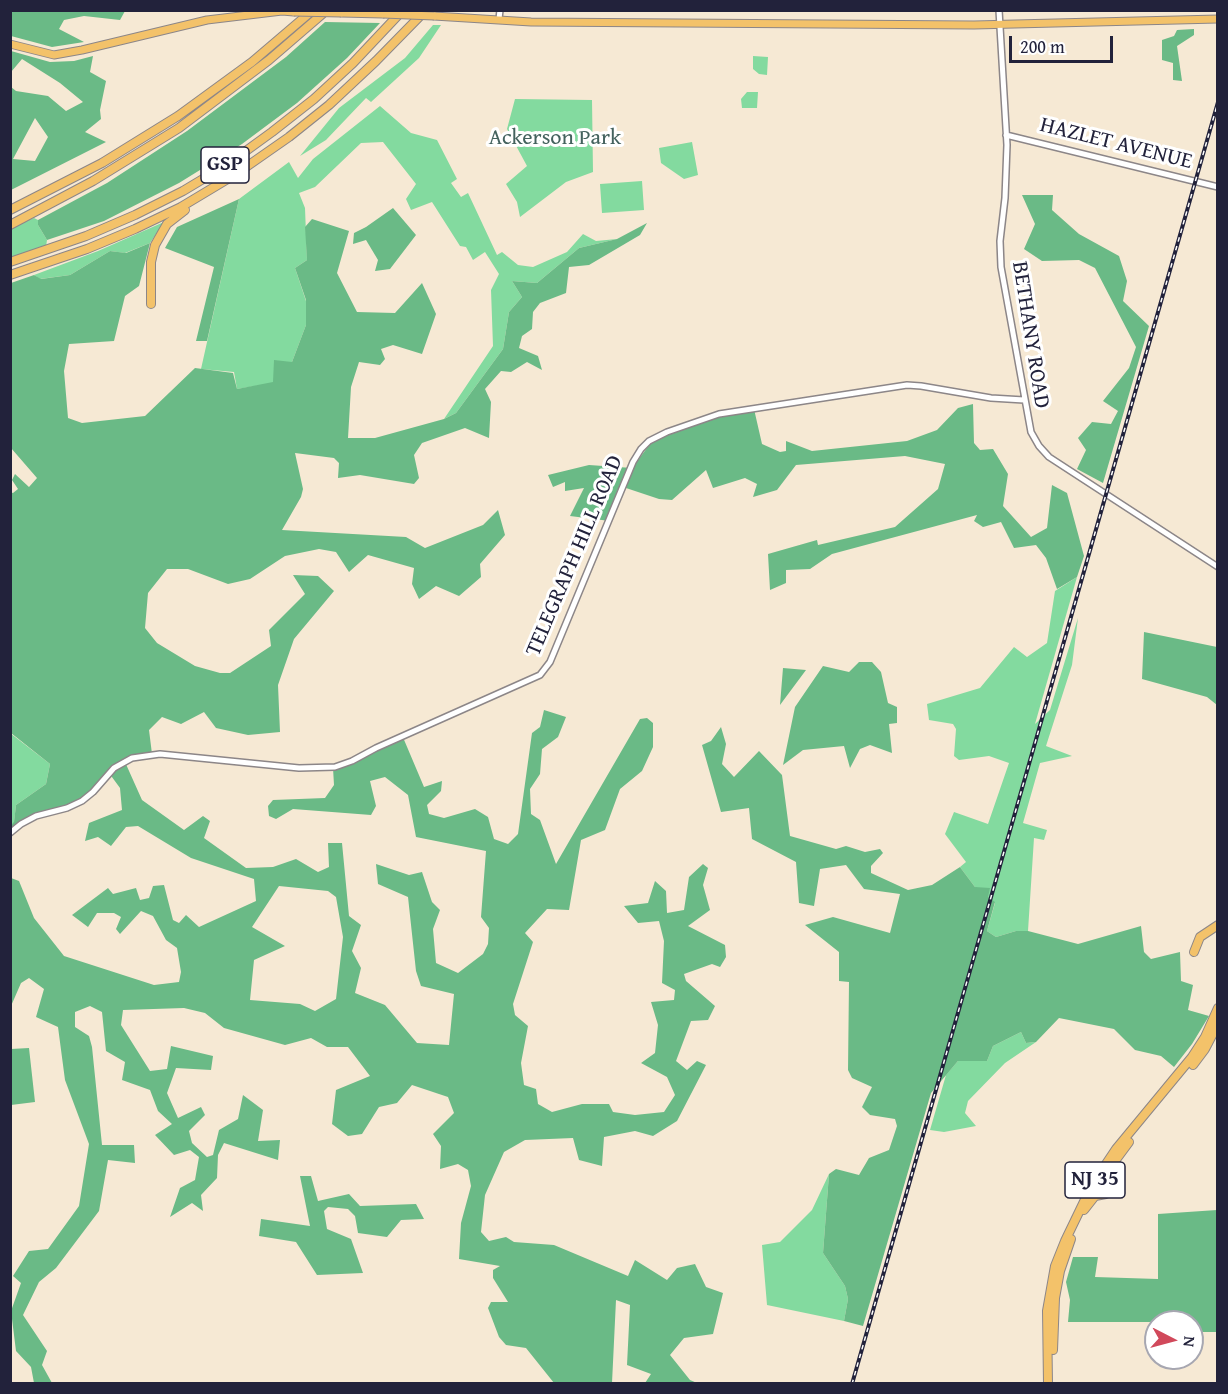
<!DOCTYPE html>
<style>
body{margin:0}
#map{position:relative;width:1228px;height:1394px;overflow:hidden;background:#f6e9d4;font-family:"Gentium Book Plus",serif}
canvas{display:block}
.frame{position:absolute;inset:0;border:12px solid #22223b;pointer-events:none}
.north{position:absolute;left:1144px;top:1310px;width:60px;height:60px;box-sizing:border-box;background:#fff;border:2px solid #a7a7b1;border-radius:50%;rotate:96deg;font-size:16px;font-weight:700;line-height:24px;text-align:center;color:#22223b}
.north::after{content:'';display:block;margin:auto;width:21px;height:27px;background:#d1495b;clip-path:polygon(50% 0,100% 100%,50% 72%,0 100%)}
.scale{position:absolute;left:1009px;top:36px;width:104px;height:27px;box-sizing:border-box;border:3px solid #22223b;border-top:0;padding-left:8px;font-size:18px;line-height:21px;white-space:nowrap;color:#22223b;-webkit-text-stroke:4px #fff;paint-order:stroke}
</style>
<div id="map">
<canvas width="1228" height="1394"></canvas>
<div class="frame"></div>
<div class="north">N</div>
<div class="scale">200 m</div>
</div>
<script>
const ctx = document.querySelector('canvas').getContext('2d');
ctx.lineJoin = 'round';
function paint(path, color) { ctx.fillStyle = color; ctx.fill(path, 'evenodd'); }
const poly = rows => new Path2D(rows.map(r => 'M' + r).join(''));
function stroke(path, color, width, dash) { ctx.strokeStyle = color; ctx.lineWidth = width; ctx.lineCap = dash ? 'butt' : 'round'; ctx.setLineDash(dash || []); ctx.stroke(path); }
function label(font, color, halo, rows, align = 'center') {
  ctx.font = font + ' "Gentium Book Plus",serif'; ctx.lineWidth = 6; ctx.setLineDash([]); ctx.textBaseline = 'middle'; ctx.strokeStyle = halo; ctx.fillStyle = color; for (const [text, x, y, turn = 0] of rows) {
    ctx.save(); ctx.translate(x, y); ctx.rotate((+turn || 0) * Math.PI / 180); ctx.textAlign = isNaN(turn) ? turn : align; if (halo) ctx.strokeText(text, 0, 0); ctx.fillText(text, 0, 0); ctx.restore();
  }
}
paint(poly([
 [433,25,441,25,419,58,371,102,366,98,326,140,300,156,339,108,405,58],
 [753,56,768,57,767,75,759,74,753,69],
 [747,92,758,92,757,108,742,108,741,99],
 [515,99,592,100,593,172,566,182,520,217,517,202,506,184,527,166,507,129],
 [380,106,411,133,437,140,457,179,451,183,461,197,468,193,497,255,502,252,518,265,533,267,567,252,583,234,596,241,617,239,579,248,537,283,512,281,522,297,509,312,503,349,456,413,444,419,493,346,491,290,499,274,485,252,473,260,466,247,460,246,432,202,411,210,406,199,416,184,383,142,361,143,315,187,299,193,305,208,307,260,295,268,306,301,306,325,292,362,274,383,237,389,234,372,201,369,239,199,289,162,298,178,313,159],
 [692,142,698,175,684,179,661,163,659,148],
 [642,181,644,210,602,213,600,184],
 [34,218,38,220,38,225,47,240,46,247,11,258,10,229],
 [164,222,150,243,125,253,110,251,70,275,40,279,34,275,98,251],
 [1077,577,1035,724,1050,710,1078,618,1072,665,1046,746,1072,756,1040,763,1023,823,1047,830,1044,840,1034,838,1028,931,1016,931,996,937,987,931,995,903,975,887,960,867,966,862,945,834,954,812,988,824,1009,763,989,756,959,760,954,756,956,729,953,724,929,720,927,704,980,688,1014,647,1027,657,1047,643,1055,591],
 [10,733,50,764,46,784,16,805,14,823,11,825],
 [1021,1032,1026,1043,1036,1042,1005,1063,968,1101,965,1113,976,1126,944,1132,930,1130,946,1075,958,1061,987,1061,993,1046],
 [829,1174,823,1253,845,1286,848,1299,844,1321,767,1305,762,1245,780,1242,812,1210]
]), '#83da9f');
paint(poly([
 [13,10,125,10,125,11,120,20,84,16,64,20,59,29,84,42,52,47,11,36,11,15],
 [325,22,380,23,347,58,297,103,242,144,179,183,104,221,47,240,38,225,38,220,107,183,187,131,286,57],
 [1194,29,1194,35,1177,46,1182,81,1173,80,1173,63,1162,60,1162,40,1174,36,1177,30],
 [11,51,50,62,74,61,93,56,90,72,106,81,100,110,101,119,85,132,106,142,11,190,11,87,16,91,48,96,66,111,83,102,60,83,22,59,11,72],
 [35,118,48,137,35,161,13,159],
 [1022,195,1053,195,1052,210,1079,234,1119,256,1127,281,1123,301,1149,326,1103,483,1077,469,1086,450,1078,438,1092,422,1111,424,1118,411,1103,401,1129,368,1136,347,1095,268,1079,260,1042,261,1024,249,1035,224],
 [239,199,207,341,196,341,214,267,165,248,177,227],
 [393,208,416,235,390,269,375,271,378,260,366,240,353,244,354,233,366,227],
 [312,219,349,231,337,273,357,312,395,313,422,283,436,314,422,354,393,345,381,349,385,359,380,365,359,362,351,387,348,438,375,438,444,419,456,413,503,349,509,312,522,297,512,281,537,283,579,248,617,239,647,223,640,235,589,265,569,267,566,293,540,303,533,312,532,329,522,336,519,348,538,356,542,370,527,362,511,372,501,371,485,389,491,402,489,438,465,428,422,443,414,455,419,478,414,484,360,475,338,478,339,463,334,458,295,453,303,489,301,497,282,530,406,537,425,548,483,525,498,510,505,535,480,564,481,577,459,596,436,586,419,599,412,584,414,568,368,555,349,572,336,552,319,549,285,556,250,579,228,584,188,569,167,569,148,593,145,628,157,643,195,666,220,673,230,673,271,646,269,630,305,594,293,575,318,576,334,591,294,639,278,685,280,732,248,735,216,728,204,712,181,724,162,717,149,730,152,754,125,762,142,800,184,830,203,816,210,821,204,838,246,868,273,867,296,859,318,872,329,867,328,843,342,843,349,916,361,925,352,951,361,968,355,993,385,1005,417,1043,449,1045,454,994,421,986,416,971,408,897,378,884,376,864,409,875,422,872,432,902,440,910,433,929,436,963,458,973,483,954,488,944,489,928,481,917,486,851,416,837,408,795,385,777,370,781,376,806,371,815,293,809,276,819,269,816,268,806,273,800,325,798,334,785,333,768,402,735,424,787,442,781,441,791,427,805,429,814,444,818,475,809,488,817,494,839,508,844,518,834,532,733,540,727,544,710,566,717,558,737,542,749,540,774,530,789,531,814,540,820,556,864,640,719,647,718,653,723,653,747,642,771,620,789,605,830,581,840,569,910,547,909,525,933,533,942,513,1004,515,1015,528,1026,521,1063,524,1085,536,1089,538,1104,552,1112,582,1104,609,1104,613,1112,635,1115,664,1112,675,1095,667,1077,641,1063,655,1053,658,1025,651,1002,674,1000,675,990,662,983,664,941,659,921,638,923,624,906,648,903,655,881,666,891,667,913,684,910,689,877,703,864,708,868,703,885,710,910,688,926,725,945,726,957,720,967,712,964,684,974,686,981,715,1006,708,1020,691,1021,676,1061,687,1070,697,1061,706,1065,677,1121,653,1136,635,1131,604,1137,602,1166,579,1160,573,1138,525,1140,504,1152,485,1195,481,1232,489,1241,506,1237,514,1242,554,1245,628,1276,635,1260,667,1280,677,1268,695,1264,706,1287,723,1293,713,1334,684,1338,670,1355,690,1380,697,1383,645,1383,651,1374,627,1365,630,1305,616,1300,612,1383,554,1383,526,1348,506,1345,499,1337,488,1308,491,1302,508,1302,493,1278,493,1270,500,1266,459,1259,461,1223,471,1186,468,1170,458,1164,440,1169,441,1146,433,1134,454,1113,448,1097,412,1085,397,1103,379,1107,362,1134,348,1136,332,1124,336,1090,370,1076,348,1047,327,1047,311,1038,285,1045,224,1028,205,1013,184,1008,123,1010,121,1025,150,1071,167,1069,171,1046,213,1056,211,1070,176,1068,167,1093,178,1118,201,1107,205,1115,189,1131,192,1143,207,1157,213,1155,219,1130,238,1119,243,1095,263,1110,258,1141,280,1140,278,1160,224,1143,218,1155,217,1178,201,1195,203,1211,192,1203,170,1217,180,1188,195,1180,199,1157,190,1150,174,1155,155,1135,172,1124,158,1111,150,1090,122,1080,125,1062,106,1051,102,1012,90,1006,75,1012,75,1027,89,1036,92,1047,102,1145,134,1145,135,1163,108,1160,99,1211,56,1268,39,1282,23,1315,47,1351,42,1365,52,1383,34,1383,31,1367,16,1351,11,1311,21,1283,13,1276,29,1251,48,1249,79,1206,89,1144,65,1080,58,1027,36,1017,44,989,29,978,21,983,11,1006,11,878,19,881,34,918,64,956,154,985,179,982,181,972,177,948,166,940,153,916,141,911,120,934,116,929,121,917,114,913,97,913,88,927,72,915,108,888,113,894,136,888,140,900,149,898,153,886,164,885,173,920,179,923,186,915,199,927,256,901,254,879,191,858,138,826,126,827,111,846,98,837,85,841,89,823,122,810,120,788,109,773,74,806,28,819,11,835,11,825,14,822,16,805,46,784,50,764,11,733,10,492,13,493,18,489,12,480,15,474,29,487,37,478,11,448,11,283,34,275,41,279,70,275,110,251,126,253,150,243,139,286,125,296,114,341,69,344,64,371,68,418,82,423,145,416,195,368,233,373,237,389,273,382,274,360,292,362,306,325,306,300,295,268,307,260,305,227],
 [279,886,328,891,336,897,343,937,336,999,315,1011,300,1004,250,1000,254,960,285,946,252,927],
 [973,404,974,443,980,450,993,449,1008,474,1003,506,1031,537,1047,528,1052,485,1067,493,1084,556,1077,577,1057,589,1046,558,1036,545,1014,548,1001,522,983,527,974,521,977,515,832,554,810,569,786,570,786,583,770,590,768,554,817,540,818,545,895,527,938,489,945,464,905,456,796,465,777,490,753,497,757,484,745,478,713,488,706,470,672,500,659,499,623,487,610,521,570,516,584,488,565,491,565,482,553,487,548,475,589,465,632,468,656,436,714,415,754,409,762,444,780,452,786,451,786,441,812,451,907,441,937,430,958,408],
 [1144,632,1217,647,1217,705,1207,697,1142,679],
 [859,662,872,662,881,672,888,703,897,707,897,723,889,724,892,753,870,745,860,749,850,768,844,746,803,750,783,765,795,707,823,666,849,672],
 [783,668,806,670,780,705],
 [721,727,726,744,722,764,734,777,759,751,782,775,790,836,836,849,846,846,865,852,880,849,883,853,871,866,871,873,908,890,932,885,960,867,975,887,990,888,988,897,995,902,987,931,996,937,1016,931,1028,931,1078,944,1141,926,1144,952,1151,959,1180,952,1181,981,1193,985,1188,1010,1209,1016,1192,1044,1174,1067,1161,1056,1135,1050,1114,1029,1059,1018,1036,1042,1026,1043,1021,1032,993,1046,987,1061,958,1061,931,1093,863,1326,844,1321,848,1299,845,1286,823,1253,829,1174,836,1169,859,1175,869,1158,889,1150,897,1126,895,1119,870,1115,862,1107,872,1087,852,1078,848,1070,849,982,839,981,839,952,805,925,833,917,890,933,900,894,864,889,846,865,820,869,814,906,799,903,796,862,752,839,749,808,721,812,702,745,711,741],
 [29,1048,35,1102,11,1105,11,1049],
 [300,1176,311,1176,318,1201,349,1194,360,1206,416,1204,424,1219,401,1220,387,1237,358,1233,355,1216,348,1209,328,1207,324,1211,327,1229,351,1239,363,1273,317,1275,296,1242,259,1236,261,1219,310,1226],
 [1217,1210,1217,1332,1192,1332,1192,1322,1068,1322,1070,1300,1066,1282,1073,1257,1098,1257,1095,1277,1158,1279,1158,1214]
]), '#6aba86');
const minor = poly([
 [999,10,1007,145,1005,198,1000,241,1001,267,1031,432,1039,446,1049,457,1218,567],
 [499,19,500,10],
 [1006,135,1218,187],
 [10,833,21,824,36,816,67,808,82,801,93,792,114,768,132,758,160,754,299,768,335,767,352,761,376,748,540,675,550,662,633,462,641,449,649,441,667,432,719,414,907,385,921,386,991,398,1024,400]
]);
const major = poly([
 [341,13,383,14],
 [434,16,531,22,974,25,1218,19],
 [10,44,54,55,82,50,207,20,282,11,294,12]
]);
const highway = poly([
 [10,210,102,163,178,116,252,62,313,10],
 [10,225,93,181,179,128,269,60,327,10],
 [10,262,86,236,135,215,183,191,228,164,272,132,314,99,353,63,403,10],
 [10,275,87,249,135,229,181,207,236,174,289,137,329,105,376,61,426,10],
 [151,304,151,262,155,245,167,224,185,210],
 [1194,952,1200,937,1218,925],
 [1193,1065,1205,1049,1218,1024],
 [1112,1165,1129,1142],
 [1084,1210,1095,1196,1106,1194,1102,1188,1107,1171],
 [1053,1350,1055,1298,1060,1271,1071,1239],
 [1048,1384,1047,1311,1055,1266,1065,1241,1092,1185,1116,1149,1192,1057,1205,1037,1218,1008]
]);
stroke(minor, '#8c8688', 8);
stroke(major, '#8c8688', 9);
stroke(highway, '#8c8688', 10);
stroke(minor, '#fff', 5);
stroke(major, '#f3c26a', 7);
stroke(highway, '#f3c26a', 8);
const rail = poly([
 [852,1384,1218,102]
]);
stroke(rail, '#22223b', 4);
stroke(rail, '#fff', 1.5, [4.5]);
const majorBridge = poly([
 [294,12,341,13],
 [383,14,434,16]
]);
stroke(majorBridge, '#8c8688', 9, []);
stroke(majorBridge, '#f3c26a', 7);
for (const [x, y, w] of [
 [225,165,48],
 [1095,1180,60]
]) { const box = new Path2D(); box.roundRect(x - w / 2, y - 18, w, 36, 4.5); ctx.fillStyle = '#fff'; ctx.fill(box); stroke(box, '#22223b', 1.5); }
label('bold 21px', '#22223b', null, [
 ["GSP",225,165],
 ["NJ 35",1095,1180]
]);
label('22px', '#44625e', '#fff', [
 ["Ackerson Park",555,138]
]);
label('22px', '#22223b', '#fff', [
 ["HAZLET AVENUE",1116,144,14],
 ["BETHANY ROAD",1030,335,81],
 ["TELEGRAPH HILL ROAD",575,556,-67]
]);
</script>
